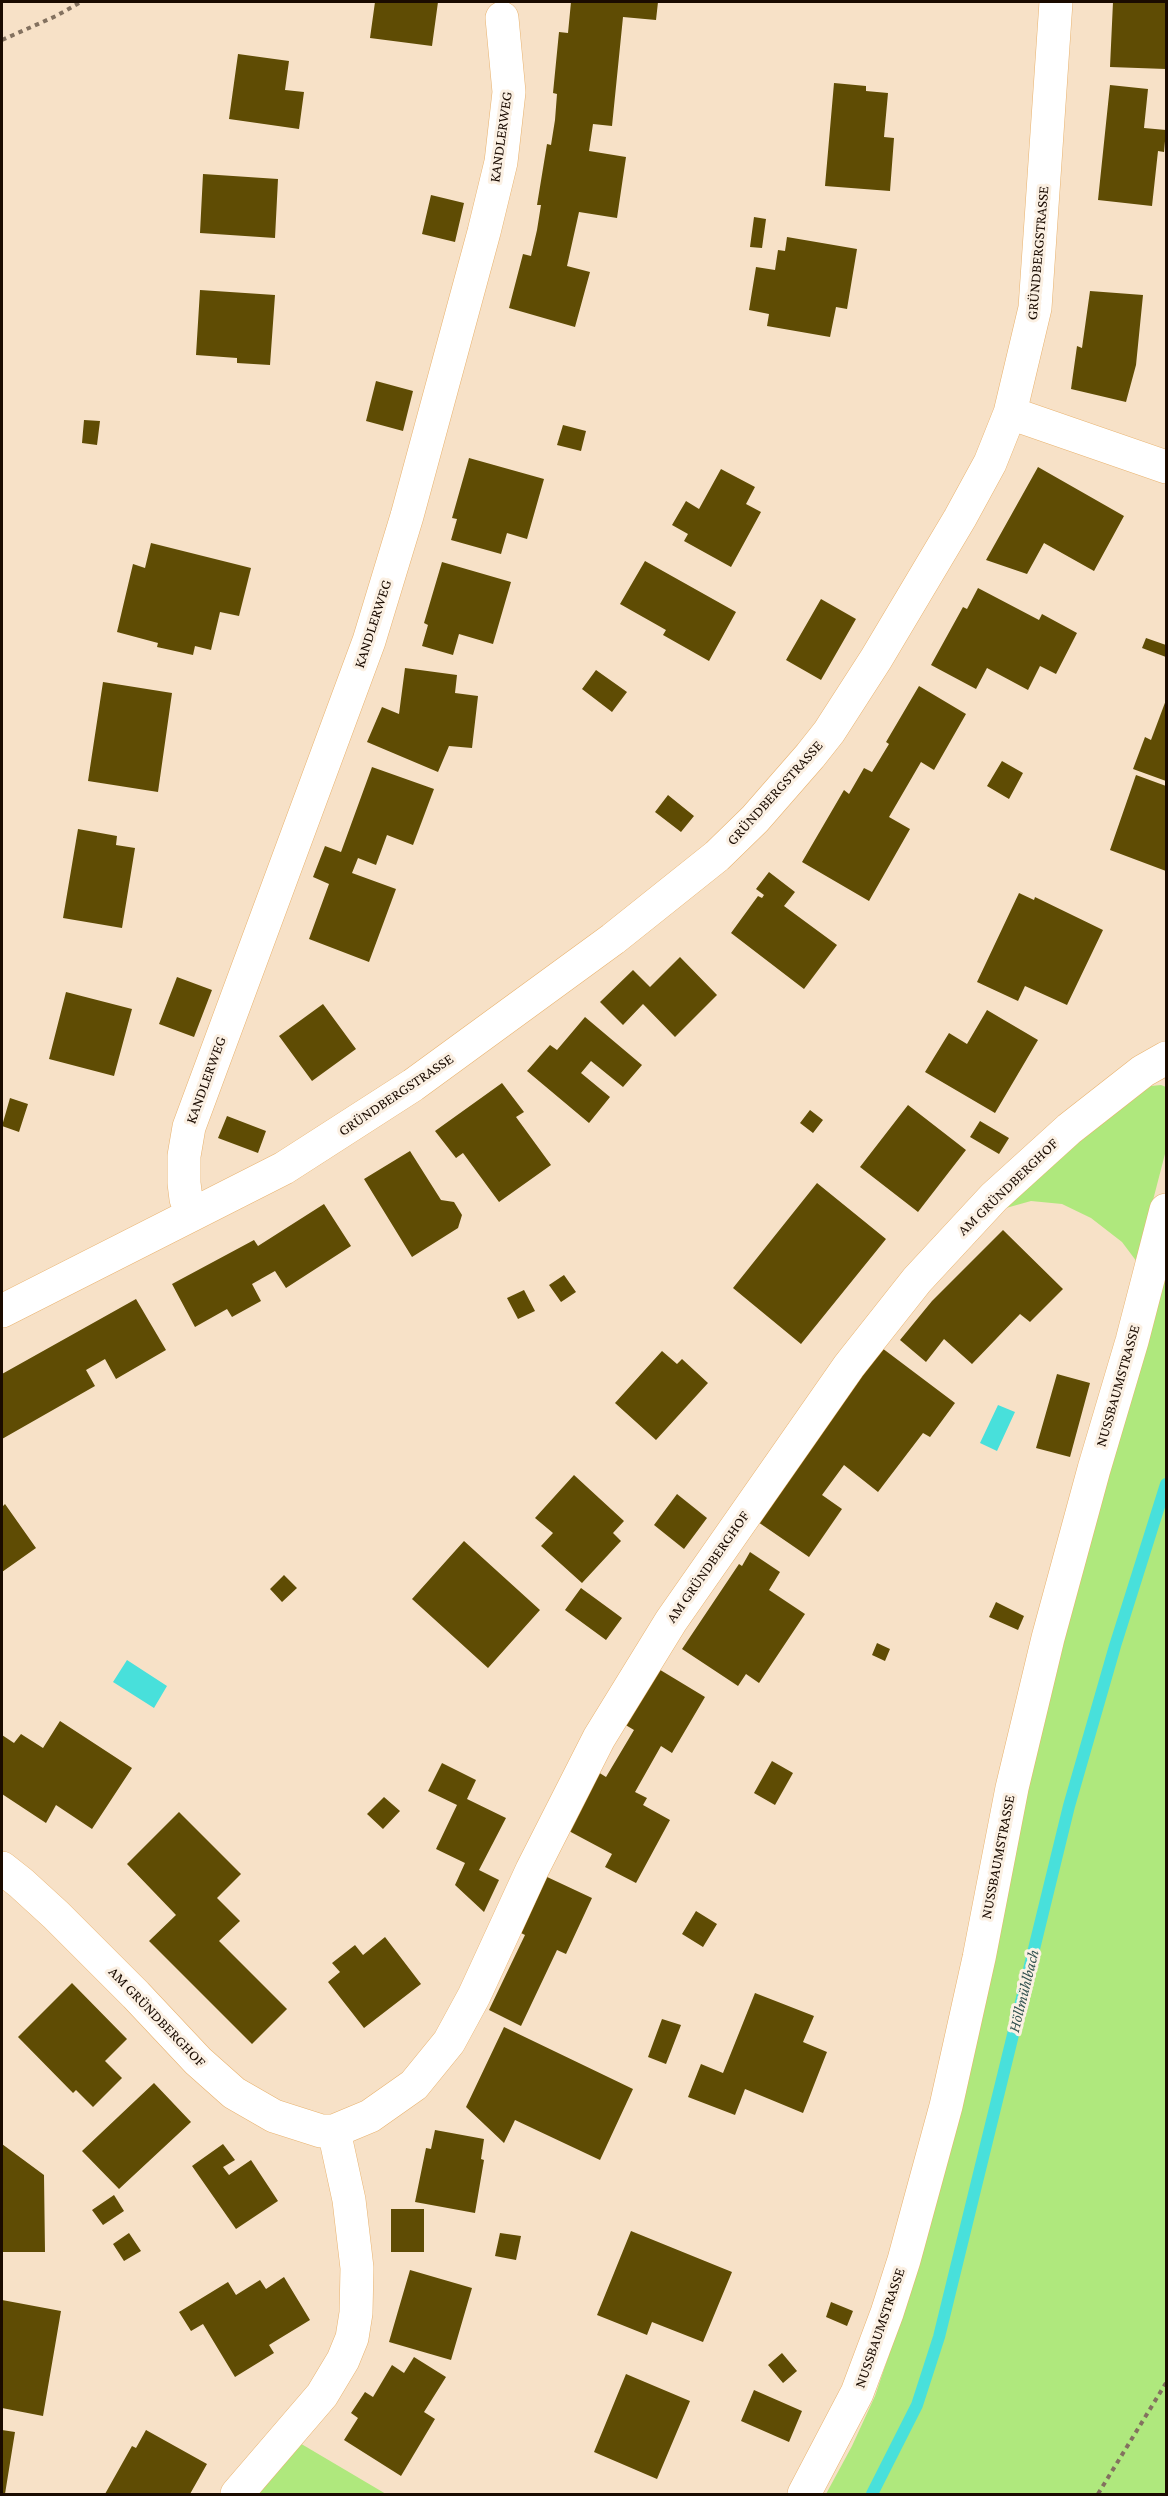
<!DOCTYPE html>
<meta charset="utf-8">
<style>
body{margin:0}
#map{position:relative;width:1168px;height:2496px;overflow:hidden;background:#f7e1c7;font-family:"Crimson Pro",serif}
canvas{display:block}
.frame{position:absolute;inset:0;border:3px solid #1a0b00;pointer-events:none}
</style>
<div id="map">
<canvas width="1168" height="2496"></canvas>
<div class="frame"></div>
</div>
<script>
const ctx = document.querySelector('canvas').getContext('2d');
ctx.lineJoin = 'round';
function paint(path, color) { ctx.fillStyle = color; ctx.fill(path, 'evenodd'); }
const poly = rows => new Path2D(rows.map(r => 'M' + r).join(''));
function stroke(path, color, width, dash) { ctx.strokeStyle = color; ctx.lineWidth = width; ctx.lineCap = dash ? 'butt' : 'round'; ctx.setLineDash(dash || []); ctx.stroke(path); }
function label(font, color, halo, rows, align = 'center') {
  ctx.font = font + ' "Crimson Pro",serif'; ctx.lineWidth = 6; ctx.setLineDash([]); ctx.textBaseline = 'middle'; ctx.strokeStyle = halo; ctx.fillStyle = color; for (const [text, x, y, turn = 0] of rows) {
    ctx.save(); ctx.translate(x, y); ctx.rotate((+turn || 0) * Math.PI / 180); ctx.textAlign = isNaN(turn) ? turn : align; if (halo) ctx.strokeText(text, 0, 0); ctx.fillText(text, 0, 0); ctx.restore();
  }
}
paint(poly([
 [1161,1085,1166,1087,1166,1150,1137,1262,1122,1242,1091,1218,1062,1204,1031,1201,1006,1208,1087,1135,1138,1094,1151,1086],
 [1166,1262,1166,2494,826,2494,852,2446,875,2396,898,2328,1058,1647],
 [298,2442,386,2494,250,2494]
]), '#afe87d');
paint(poly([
 [998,1405,1015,1412,997,1451,980,1443],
 [127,1660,167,1686,154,1708,113,1682]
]), '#48e0db');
stroke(poly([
 [872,2494,917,2405,939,2337,1069,1806,1115,1646,1166,1484]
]), '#48e0db', 12);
paint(poly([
 [375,2,438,2,432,46,370,38],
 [571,2,658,2,656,20,623,17,612,126,593,124,589,151,626,157,617,218,579,212,567,266,590,272,575,327,509,308,523,254,531,256,537,230,541,205,537,205,547,144,551,145,555,120,557,94,553,93,559,32,568,33],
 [1113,2,1166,2,1166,69,1110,67],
 [238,54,289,61,285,90,304,92,299,129,229,119],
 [834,83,866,86,866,91,888,93,884,137,894,138,890,191,825,186],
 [1110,85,1148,89,1144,128,1166,130,1164,152,1158,151,1152,206,1098,200],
 [203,174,278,179,275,238,200,233],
 [431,195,464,203,455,242,422,234],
 [754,217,766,219,762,248,750,247],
 [787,237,857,249,847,309,836,307,830,337,767,326,769,314,749,310,756,267,775,270,778,250,785,251],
 [200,290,275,295,270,365,237,363,237,358,196,355],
 [1090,291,1143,295,1136,365,1126,402,1071,389,1077,346,1082,348],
 [376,381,413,391,403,431,366,421],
 [84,420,100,421,97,445,82,443],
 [563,425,586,431,581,451,557,445],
 [469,458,544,479,527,539,507,533,501,554,451,540,457,519,452,518],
 [1038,467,1124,516,1094,571,1044,543,1027,574,986,560],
 [721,469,755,487,746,504,761,512,731,567,684,541,688,534,672,525,686,501,699,509],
 [151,543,251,568,239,616,220,612,211,650,195,646,193,655,157,647,158,643,117,632,133,564,145,568],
 [645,561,736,612,709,661,663,635,666,630,620,604],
 [442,562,511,582,493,644,459,634,453,655,422,646,428,625,424,623],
 [978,588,1039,620,1042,614,1077,633,1056,674,1040,666,1028,690,987,668,976,689,931,665,963,607,967,609],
 [821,599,856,619,821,680,786,660],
 [1146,638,1166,645,1166,657,1142,648],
 [405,668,457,675,455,693,478,696,472,748,449,746,438,772,367,742,382,707,399,714],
 [596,670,627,692,612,712,582,689],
 [103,682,172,693,158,792,88,781],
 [919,686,966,714,934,770,921,762,889,817,910,829,869,901,802,862,844,790,849,794,864,768,872,772,889,744,886,742],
 [1166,700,1166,781,1133,769,1145,737,1151,740],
 [1002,761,1023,773,1009,799,987,786],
 [372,767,434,789,413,845,387,835,376,865,358,858,352,873,396,889,369,962,309,939,329,884,313,877,325,846,341,852],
 [1136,775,1166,786,1166,871,1110,850],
 [668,795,694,816,681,832,655,812],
 [78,829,117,836,116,845,135,848,122,928,63,918],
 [769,872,795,892,784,906,837,945,804,989,731,933,758,896,762,898,764,895,756,889],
 [1019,893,1034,900,1035,897,1103,930,1067,1005,1025,986,1018,1001,977,982],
 [680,957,717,995,675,1037,643,1004,623,1025,600,1002,633,970,650,987],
 [177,977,212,990,194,1037,159,1024],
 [66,992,132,1009,114,1076,49,1059],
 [323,1004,356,1049,312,1081,279,1036],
 [987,1010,1038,1040,995,1113,925,1072,949,1033,967,1044],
 [585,1017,642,1065,623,1087,591,1061,581,1073,610,1097,589,1123,527,1071,550,1045,557,1050],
 [502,1083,524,1112,516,1117,551,1165,499,1202,463,1153,456,1158,435,1131],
 [10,1098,28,1104,19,1132,2,1126],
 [908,1105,966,1150,918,1212,860,1167],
 [810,1110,823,1120,813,1133,800,1123],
 [227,1116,266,1131,258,1153,218,1138],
 [980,1121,1009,1138,999,1154,970,1137],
 [410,1151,441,1200,454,1202,462,1215,458,1228,412,1257,364,1179],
 [817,1183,886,1239,801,1344,733,1288],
 [324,1204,351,1246,286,1288,275,1271,252,1284,261,1301,232,1317,227,1309,195,1327,172,1284,254,1240,258,1246],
 [1003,1230,1063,1289,1030,1322,1020,1314,972,1364,944,1339,926,1362,900,1340,932,1301],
 [564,1275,576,1292,561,1302,549,1285],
 [524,1290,535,1311,518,1319,507,1298],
 [136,1299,166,1350,116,1379,105,1359,86,1370,95,1386,2,1439,2,1374],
 [882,1348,955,1403,930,1437,923,1433,878,1492,844,1465,822,1495,842,1509,809,1557,758,1522],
 [662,1351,677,1364,682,1359,708,1383,656,1440,615,1403],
 [1057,1374,1090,1383,1070,1457,1036,1448],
 [574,1475,624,1521,613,1533,621,1541,582,1583,541,1546,553,1533,535,1518],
 [677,1494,707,1518,684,1549,654,1525],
 [5,1504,36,1548,2,1572,2,1507],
 [464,1541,540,1610,488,1668,412,1599],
 [750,1552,780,1572,769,1590,805,1614,759,1683,746,1674,738,1686,682,1649,739,1564,742,1566],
 [284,1575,297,1588,282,1602,270,1589],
 [581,1588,622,1618,606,1640,565,1610],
 [996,1602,1024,1616,1018,1630,989,1617],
 [877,1643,890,1649,885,1661,872,1655],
 [657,1668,705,1697,672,1753,661,1746,635,1792,647,1798,643,1805,670,1820,636,1883,605,1867,612,1854,567,1830,598,1772,606,1777,634,1730,624,1724],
 [60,1721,132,1768,92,1829,56,1805,46,1823,2,1794,2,1735,14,1743,21,1734,43,1748],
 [772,1761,793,1773,775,1805,754,1793],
 [442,1763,476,1780,467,1799,506,1818,479,1870,499,1880,484,1912,455,1885,465,1863,436,1849,457,1805,428,1791],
 [384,1797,400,1811,383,1829,367,1814],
 [179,1812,241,1874,217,1898,240,1921,219,1941,287,2009,252,2044,149,1941,176,1915,127,1864],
 [545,1876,592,1898,566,1954,557,1950,521,2026,489,2010,525,1935,519,1932],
 [696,1911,717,1924,703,1947,682,1934],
 [385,1937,421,1984,364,2028,328,1982,340,1972,332,1963,355,1945,363,1955],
 [72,1983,127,2039,105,2061,122,2078,93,2107,76,2090,73,2093,18,2037],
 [755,1993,814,2016,803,2042,827,2052,803,2113,745,2089,735,2115,688,2097,701,2064,723,2073],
 [662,2019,681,2025,666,2064,648,2057],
 [504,2027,633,2089,600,2160,515,2120,504,2143,466,2107],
 [154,2083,191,2122,119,2189,82,2151],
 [435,2130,484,2139,481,2159,484,2160,475,2213,415,2202,426,2148,431,2149],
 [2,2144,44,2175,45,2252,2,2252],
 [223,2144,235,2160,223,2167,229,2175,251,2160,278,2201,236,2229,192,2166],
 [114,2195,124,2211,103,2225,92,2210],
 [391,2209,424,2209,424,2252,391,2252],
 [631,2231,732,2272,703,2342,652,2322,647,2335,597,2315],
 [129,2233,141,2251,124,2261,113,2244],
 [500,2233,521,2236,516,2260,495,2256],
 [410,2270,472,2288,451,2360,389,2342],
 [284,2277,310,2320,269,2345,274,2353,235,2377,203,2324,191,2331,179,2312,228,2282,236,2295,260,2280,266,2289],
 [2,2300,61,2311,43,2416,2,2408],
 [831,2302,853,2311,847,2326,826,2317],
 [782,2353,797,2371,783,2383,768,2365],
 [414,2357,446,2377,424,2412,435,2419,401,2476,344,2440,358,2418,351,2413,365,2392,373,2397,392,2365,404,2373],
 [626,2374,690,2401,657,2479,594,2452],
 [754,2390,802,2411,789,2442,741,2421],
 [2,2430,15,2432,5,2494,2,2494],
 [146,2430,207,2464,190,2494,105,2494,132,2446,136,2448]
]), '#5f4c04');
const minor = poly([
 [1010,413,1166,467],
 [192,1213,186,1199,184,1183,184,1156,189,1127,369,641,407,516,484,232,501,162,509,92,502,18],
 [2,1311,284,1168,413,1085,613,939,717,856,755,819,810,756,829,732,876,659,960,518,990,463,1010,413,1035,308,1056,2],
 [2,1868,21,1883,56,1915,136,1995,198,2061,234,2093,274,2116,321,2131,334,2131,349,2200,357,2268,356,2313,352,2338,343,2360,322,2395,237,2494],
 [334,2131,370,2116,414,2085,449,2042,474,1996,532,1870,599,1738,671,1621,849,1366,917,1280,994,1197,1069,1129,1143,1071,1166,1058],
 [804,2494,857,2393,887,2313,904,2260,946,2106,979,1958,1012,1788,1048,1638,1094,1469,1132,1341,1166,1210]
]);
stroke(minor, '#e8b26e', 34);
stroke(poly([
 [2,40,56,16,81,2],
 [1098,2494,1166,2383]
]), '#83715f', 4, [4.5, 4.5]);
stroke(minor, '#fff', 33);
label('15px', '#1a0b00', '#fbf0e3', [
 ["KANDLERWEG",501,137,-82],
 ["GRÜNDBERGSTRASSE",1038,253,-85],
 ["KANDLERWEG",373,624,-72],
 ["GRÜNDBERGSTRASSE",775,793,-48],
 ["KANDLERWEG",206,1080,-70],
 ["GRÜNDBERGSTRASSE",396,1095,-34],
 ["AM GRÜNDBERGHOF",1008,1187,-44],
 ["NUSSBAUMSTRASSE",1118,1386,-74],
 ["AM GRÜNDBERGHOF",708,1567,-55],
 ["NUSSBAUMSTRASSE",998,1857,-79],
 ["AM GRÜNDBERGHOF",157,2017,46],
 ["NUSSBAUMSTRASSE",880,2328,-71]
]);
label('italic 16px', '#335351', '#fbf0e3', [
 ["Höllmühlbach",1024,1991,-76]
]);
</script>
